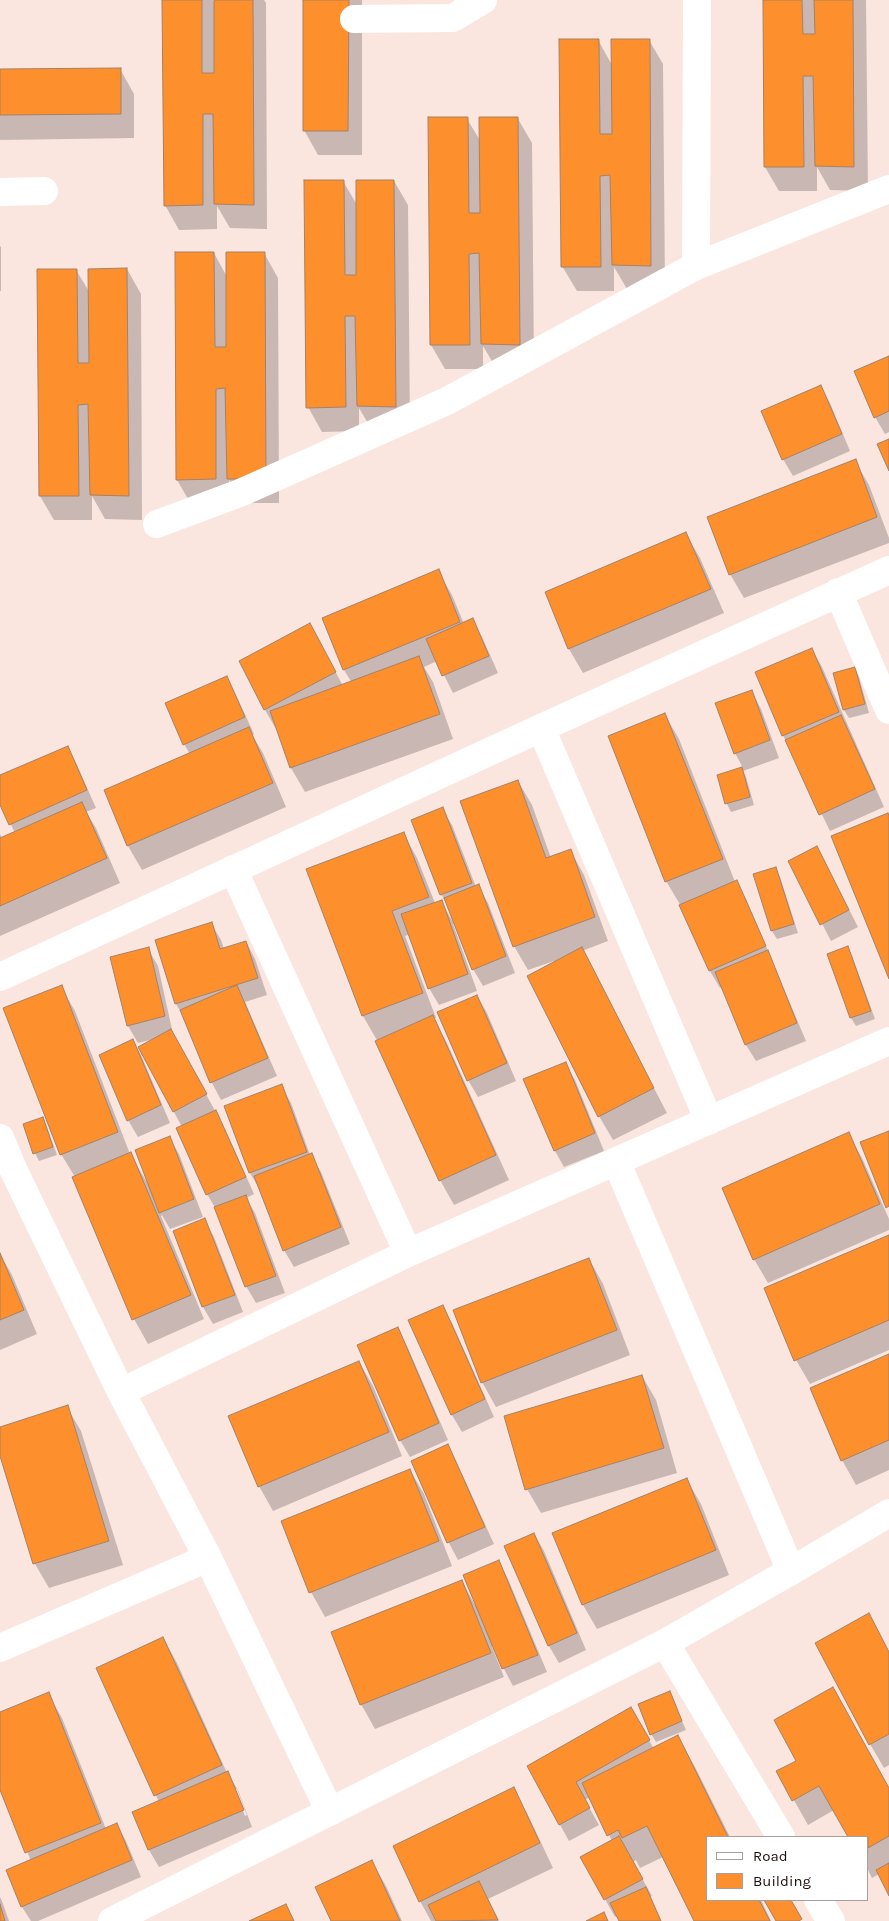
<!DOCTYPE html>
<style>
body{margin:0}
#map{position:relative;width:889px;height:1921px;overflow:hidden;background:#fae5df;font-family:Karla,sans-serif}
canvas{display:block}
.legend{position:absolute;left:706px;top:1836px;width:162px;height:65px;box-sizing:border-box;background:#fff;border:1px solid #a59f9d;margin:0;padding:6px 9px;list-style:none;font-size:15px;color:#1e0e09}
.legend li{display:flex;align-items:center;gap:10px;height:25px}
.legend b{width:25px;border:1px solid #a59f9d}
</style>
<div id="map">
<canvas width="889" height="1921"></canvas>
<ul class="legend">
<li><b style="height:6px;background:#fff"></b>Road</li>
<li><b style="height:14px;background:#fd902d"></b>Building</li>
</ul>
</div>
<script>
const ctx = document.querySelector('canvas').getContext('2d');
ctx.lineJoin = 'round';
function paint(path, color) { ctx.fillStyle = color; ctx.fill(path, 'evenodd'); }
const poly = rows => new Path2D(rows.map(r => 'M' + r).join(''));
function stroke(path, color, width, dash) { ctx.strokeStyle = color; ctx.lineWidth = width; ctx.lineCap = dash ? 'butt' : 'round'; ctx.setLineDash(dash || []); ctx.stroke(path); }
paint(poly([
 [163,0,213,0,215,4,215,0,264,0,266,3,267,229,230,228,217,206,217,229,179,230,165,205],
 [305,0,362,0,362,155,318,155,304,130],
 [764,0,866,0,868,191,830,190,817,167,817,191,779,191,765,167],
 [598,40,612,65,649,40,663,64,665,290,627,289,614,267,614,291,577,291,562,266],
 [120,69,134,94,134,138,0,140,0,71],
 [430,119,467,119,481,142,518,119,532,143,534,369,496,368,483,346,483,369,445,369,431,345],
 [343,181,357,205,394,181,408,205,410,431,372,430,359,408,359,431,322,432,308,407],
 [0,246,1,247,1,291,0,291],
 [214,253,227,277,264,253,278,278,279,503,242,503,229,480,230,503,191,504,177,480],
 [127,269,141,294,142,520,105,519,92,496,92,520,54,520,40,496,76,270,90,293],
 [889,358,889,432,885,434,875,417],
 [820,386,830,403,850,451,793,476,783,459],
 [855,461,869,485,889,538,889,543,744,598,730,574],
 [686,534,700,558,724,613,583,673,569,649,546,593],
 [438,571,452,595,464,624,472,620,482,637,498,673,453,693,437,661,424,667,433,682,453,739,305,792,291,768,276,726,275,727,265,710,240,661,319,641,343,686,352,683,344,670,323,619],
 [812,650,822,667,884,807,830,831,783,735],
 [854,669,859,677,869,713,849,718,844,710,834,674],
 [227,678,236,695,254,734,252,735,263,753,286,807,142,870,128,846,105,790,190,754,184,744],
 [752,692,761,709,779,758,743,771,746,777,754,805,731,812,727,804,719,775,743,768,735,753],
 [665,715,679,739,735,882,746,899,806,1041,756,1061,746,1045,722,987,720,988,710,971,681,906,666,881],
 [67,748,77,765,96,808,86,812,96,828,120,883,0,936,0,834,2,838,15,833,0,802,0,776],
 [518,781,532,805,551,858,570,850,584,875,608,941,582,951,667,1113,613,1140,599,1116,554,961,528,970,514,946],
 [442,809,452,825,476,887,478,886,488,903,515,973,483,986,473,969,455,923,453,924,477,991,439,1005,429,988,410,934,405,936,436,1018,433,1018,446,1041,509,1180,454,1205,440,1180,378,1042,363,1016,308,869,403,833,417,858,435,903,441,901,453,922,454,921,450,910,441,894],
 [817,847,858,927,831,941,790,861],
 [775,868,780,877,798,933,777,939,772,931,754,875],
 [211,923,221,940,224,949,246,942,255,959,267,995,245,1002,277,1076,221,1100,212,1083,186,1021,176,1004,156,941],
 [848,948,852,956,875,1019,856,1026,851,1018,829,954],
 [148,949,158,966,173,1034,225,1129,254,1194,246,1198,255,1213,285,1293,256,1303,246,1286,217,1211,207,1194,182,1127,143,1054,141,1055,170,1123,138,1137,128,1120,133,1041,141,1055,154,1039,138,1043,128,1026],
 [61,987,75,1011,130,1154,148,1184,169,1137,179,1154,203,1217,170,1229,162,1215,161,1216,204,1319,148,1344,134,1319,75,1177,61,1154],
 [477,996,487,1013,516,1081,478,1097,468,1080],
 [565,1063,575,1080,604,1151,564,1167,555,1151],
 [281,1086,291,1103,310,1155,321,1172,350,1244,294,1267,284,1250,260,1190,250,1173,225,1107],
 [42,1119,47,1127,57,1155,39,1161,35,1153],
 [848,1134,862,1158,889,1219,889,1230,768,1283,754,1259],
 [204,1220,214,1237,243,1312,213,1324,203,1307,174,1232],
 [889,1236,889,1350,810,1384,796,1360],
 [0,1254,12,1275,37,1334,0,1350],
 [589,1259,603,1284,630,1355,496,1407,482,1382],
 [442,1306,452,1323,494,1417,462,1432,452,1415,410,1321],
 [397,1329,407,1346,448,1440,410,1457,400,1440],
 [889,1355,889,1470,856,1485,842,1460],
 [359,1362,373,1386,402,1456,273,1511,259,1486,230,1417],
 [642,1376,656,1400,677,1473,541,1513,527,1489],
 [67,1407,81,1431,123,1565,49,1588,35,1564,0,1451,0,1428],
 [448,1446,457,1463,494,1544,458,1560,449,1543,413,1462],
 [410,1470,424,1494,452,1566,325,1617,311,1592,282,1522],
 [687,1480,701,1504,729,1575,597,1629,583,1605],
 [534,1534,544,1551,586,1650,559,1663,549,1646,506,1547],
 [499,1562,508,1579,547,1672,513,1686,504,1669,494,1646,492,1647,504,1677,375,1729,361,1704,462,1581,475,1605,477,1604],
 [163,1638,177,1663,227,1773,238,1790,252,1827,159,1867,149,1850,159,1802,98,1669],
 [234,1789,237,1789,247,1815,245,1816],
 [889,1652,889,1765,884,1768,870,1744],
 [669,1692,686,1730,656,1742,651,1734],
 [48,1694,62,1718,106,1829,117,1824,126,1841,141,1877,38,1921,31,1921,22,1907,8,1871,31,1861,0,1786,0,1713],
 [631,1709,654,1749,678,1737,695,1767,730,1837,708,1837,708,1900,761,1900,771,1921,695,1921,663,1857,640,1868,636,1860,633,1862,652,1896,650,1897,661,1921,620,1921,616,1916,615,1917,582,1858,612,1841,590,1797,585,1800,599,1825,569,1841,528,1767],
 [778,1772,889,1790,889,1893,879,1874,872,1878,868,1870,868,1837,849,1837,834,1810,808,1825],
 [513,1789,527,1813,553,1868,488,1899,499,1921,431,1921,420,1901],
 [372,1862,386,1886,402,1921,332,1921],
 [0,1897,2,1901,9,1921,0,1921]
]), '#0003');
const building = poly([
 [162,0,202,0,202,73,214,73,214,0,253,0,254,205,214,204,213,114,203,114,203,205,164,206,162,0],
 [303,0,349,0,348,131,303,131,303,0],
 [763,0,802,0,803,34,815,34,814,0,853,0,854,167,815,166,813,76,803,76,804,167,764,167,763,0],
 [559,39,599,39,600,134,612,134,611,39,650,39,651,266,612,265,610,175,600,176,601,267,561,267,559,39],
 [121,68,121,114,0,115,0,69,121,68],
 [428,117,468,117,469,213,480,213,479,117,518,117,520,345,481,344,479,253,469,254,470,345,430,345,428,117],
 [304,180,344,180,345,275,356,275,356,180,394,180,396,407,357,406,355,316,345,316,346,407,306,408,304,180],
 [175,252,214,252,215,347,226,347,226,252,265,252,266,479,227,479,225,388,216,389,216,479,176,480,175,252],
 [127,268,129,496,90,495,88,404,78,405,79,496,39,496,37,269,77,269,78,363,89,363,88,269,127,268],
 [889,356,889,411,874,418,854,371,889,356],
 [821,385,842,434,782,460,761,411,821,385],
 [889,439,889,471,877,444,889,439],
 [856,459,877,517,729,575,707,517,856,459],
 [686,532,711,589,568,649,545,592,686,532],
 [439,569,460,622,343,670,322,618,439,569],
 [473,618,489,656,442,676,426,639,473,618],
 [310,623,336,672,264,710,239,661,310,623],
 [812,648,839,712,782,736,755,672,812,648],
 [419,656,440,714,290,768,270,711,419,656],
 [855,667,865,704,843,710,833,673,855,667],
 [227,676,245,717,183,745,165,703,227,676],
 [752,690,770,740,734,754,715,703,752,690],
 [665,713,723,859,665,882,608,736,665,713],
 [841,715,875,789,819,815,785,740,841,715],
 [249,727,273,783,127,846,104,790,249,727],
 [68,746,87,790,9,825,0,805,0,775,68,746],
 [742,767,750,797,725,804,717,775,742,767],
 [518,780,546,858,571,849,595,917,513,947,460,801,518,780],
 [82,802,107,858,0,906,0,838,82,802],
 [443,807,472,883,440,895,411,820,443,807],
 [888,813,889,816,889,979,831,836,888,813],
 [404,832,429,897,392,911,423,993,362,1016,306,869,404,832],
 [817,846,849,910,820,925,788,861,817,846],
 [776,867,794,924,771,931,753,874,776,867],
 [737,880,766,946,709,971,679,905,737,880],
 [479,884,506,956,472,970,444,898,479,884],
 [442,900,468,974,428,989,401,914,442,900],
 [212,922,220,949,246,941,258,978,175,1004,155,940,212,922],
 [848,946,871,1011,850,1018,827,954,848,946],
 [149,947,165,1016,127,1026,110,957,149,947],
 [582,947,654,1088,598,1117,527,976,582,947],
 [768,950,797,1023,745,1045,715,972,768,950],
 [62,985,118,1132,60,1155,3,1008,62,985],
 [237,985,268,1058,210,1083,180,1010,237,985],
 [477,995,507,1063,467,1081,437,1012,477,995],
 [433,1015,496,1155,439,1181,375,1041,433,1015],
 [171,1029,207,1094,173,1112,138,1047,171,1029],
 [133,1039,161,1105,127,1121,99,1055,133,1039],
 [566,1062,595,1133,554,1151,523,1079,566,1062],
 [282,1084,307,1152,249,1173,224,1106,282,1084],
 [216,1110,246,1177,206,1195,176,1128,216,1110],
 [43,1117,53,1147,33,1154,23,1124,43,1117],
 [889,1131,889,1206,886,1208,860,1142,889,1131],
 [849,1132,880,1204,753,1260,722,1188,849,1132],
 [170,1136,194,1199,159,1213,135,1150,170,1136],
 [131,1152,191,1295,132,1320,72,1177,131,1152],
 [312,1153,341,1227,283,1251,254,1176,312,1153],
 [246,1195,276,1276,245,1287,214,1207,246,1195],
 [205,1218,235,1295,202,1307,173,1231,205,1218],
 [889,1235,889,1320,794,1361,764,1288,889,1235],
 [0,1253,24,1310,0,1320,0,1253],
 [589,1258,617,1330,481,1383,453,1310,589,1258],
 [443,1305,485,1399,451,1415,408,1320,443,1305],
 [398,1327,439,1423,399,1441,357,1345,398,1327],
 [889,1354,889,1440,841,1461,810,1388,889,1354],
 [359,1361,389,1432,258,1487,228,1416,359,1361],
 [642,1375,664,1448,525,1490,504,1416,642,1375],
 [68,1405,109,1541,33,1564,0,1456,0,1427,68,1405],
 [448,1444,485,1527,447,1543,411,1461,448,1444],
 [410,1469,439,1541,309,1593,281,1521,410,1469],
 [687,1478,716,1550,582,1605,552,1533,687,1478],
 [534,1533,577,1633,548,1646,504,1546,534,1533],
 [499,1560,538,1655,502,1669,463,1575,499,1560],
 [462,1580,491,1653,360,1705,331,1632,462,1580],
 [869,1613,889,1652,889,1734,869,1745,815,1643,869,1613],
 [163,1637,222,1765,154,1796,96,1668,163,1637],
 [833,1687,889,1788,889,1836,868,1848,868,1837,848,1837,819,1786,792,1801,776,1771,796,1761,774,1720,833,1687],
 [670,1691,682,1721,650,1735,638,1704,670,1691],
 [49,1692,101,1823,25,1853,0,1790,0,1712,49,1692],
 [631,1707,650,1740,576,1782,590,1808,559,1825,527,1766,631,1707],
 [678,1735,728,1837,708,1837,708,1900,759,1900,770,1921,694,1921,647,1826,622,1838,618,1830,607,1836,582,1783,678,1735],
 [228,1771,244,1810,148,1850,132,1812,228,1771],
 [514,1787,540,1843,419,1902,393,1846,514,1787],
 [117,1823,132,1860,21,1907,6,1870,117,1823],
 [619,1836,643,1879,604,1900,580,1857,619,1836],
 [372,1860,400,1921,331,1921,315,1887,372,1860],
 [889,1863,889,1896,876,1870,889,1863],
 [479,1881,498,1920,436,1921,428,1905,479,1881],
 [646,1887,661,1921,619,1921,610,1903,646,1887],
 [764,1900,791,1900,802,1919,799,1921,776,1921,764,1900],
 [0,1904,5,1921,0,1921,0,1904],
 [286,1904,294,1921,249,1921,286,1904],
 [604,1912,608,1921,586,1921,604,1912]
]);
paint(building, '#fd902d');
stroke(building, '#a68066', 1);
stroke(poly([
 [354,19,453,18,483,0],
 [0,192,44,191],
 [696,266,697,0],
 [157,524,240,493,447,401,696,266,889,189],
 [838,592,889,710],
 [541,728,709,1121],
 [233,869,408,1253],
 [0,977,541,728,889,570],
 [0,1138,14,1171,121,1392,208,1558,330,1812],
 [617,1163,791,1571],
 [121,1392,408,1253,889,1041],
 [665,1643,781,1837],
 [0,1648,208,1558],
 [818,1900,831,1921]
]), '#fff', 28);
stroke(poly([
 [112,1921,665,1643,791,1571,889,1513]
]), '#fff', 28);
</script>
